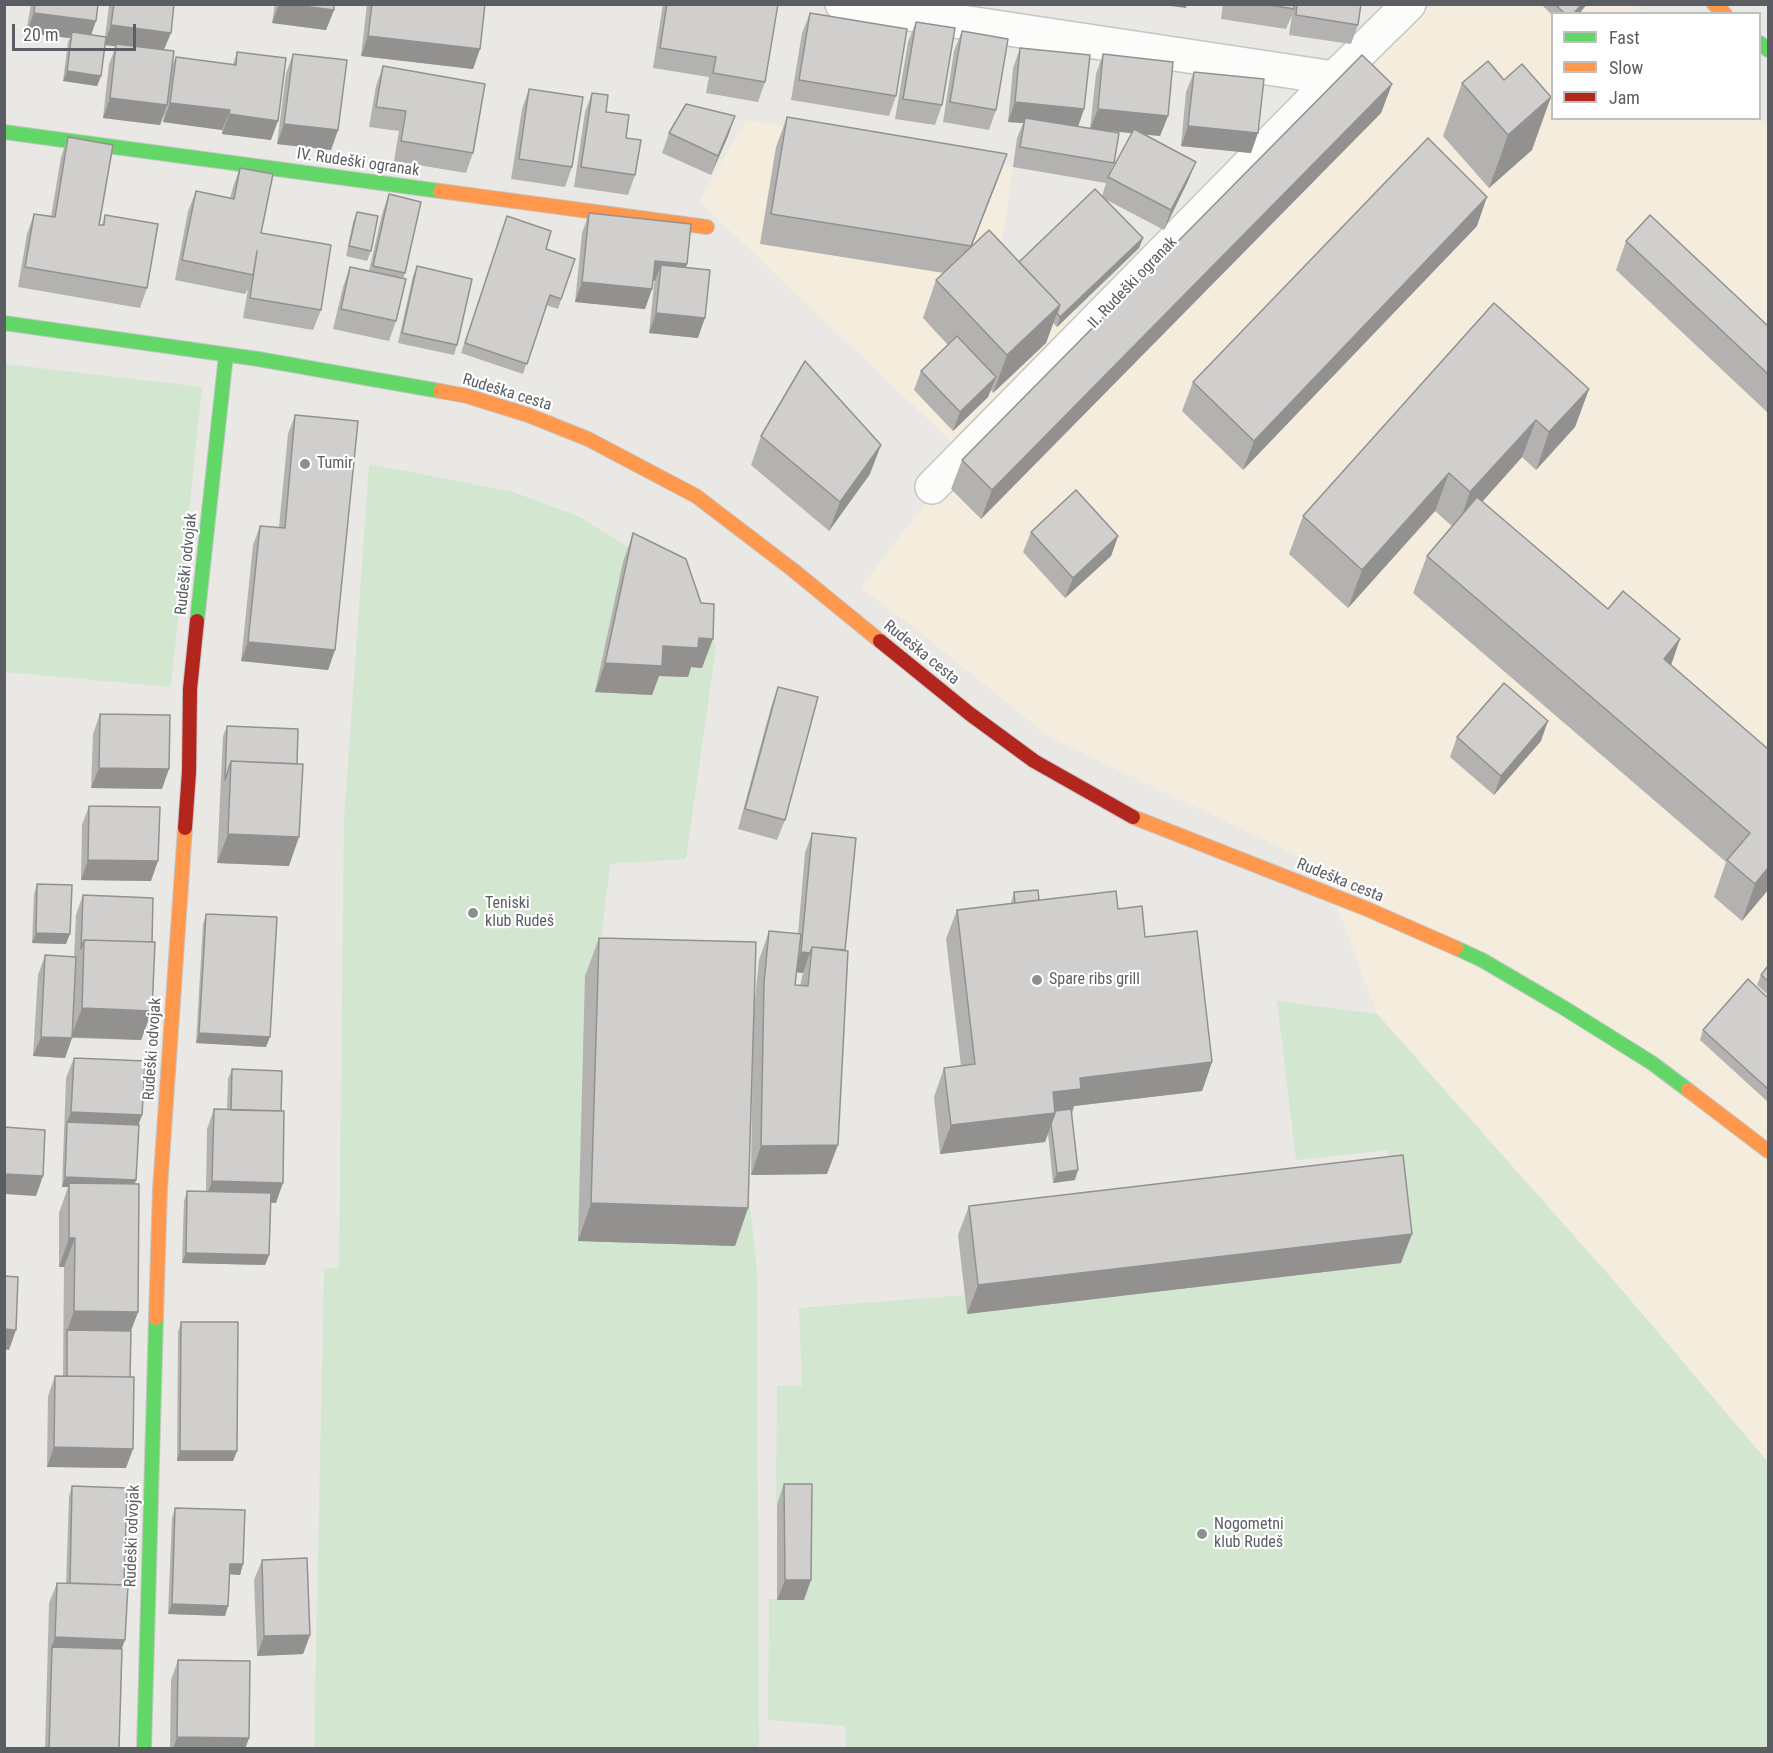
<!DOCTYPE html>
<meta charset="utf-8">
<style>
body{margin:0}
#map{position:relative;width:1773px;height:1753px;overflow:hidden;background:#e9e8e4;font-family:"Roboto Condensed",sans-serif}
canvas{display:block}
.frame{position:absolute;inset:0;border:6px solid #5a5e62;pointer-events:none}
.legend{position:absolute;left:1551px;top:12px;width:210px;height:108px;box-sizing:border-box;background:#fff;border:2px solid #bdbfc0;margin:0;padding:8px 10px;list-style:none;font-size:18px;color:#5a5e62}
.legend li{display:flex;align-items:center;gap:12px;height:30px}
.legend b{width:30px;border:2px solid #bdbfc0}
.scale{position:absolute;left:12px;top:24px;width:124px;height:27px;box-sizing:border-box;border:3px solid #5a5e62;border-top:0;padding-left:8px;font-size:18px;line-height:21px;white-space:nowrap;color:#5a5e62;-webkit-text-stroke:4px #fff;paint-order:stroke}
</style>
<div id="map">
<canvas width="1773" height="1753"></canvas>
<div class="frame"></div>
<ul class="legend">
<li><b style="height:8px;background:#63d668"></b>Fast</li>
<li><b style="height:8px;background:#ff974d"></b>Slow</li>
<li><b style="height:8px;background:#b3261e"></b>Jam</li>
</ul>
<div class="scale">20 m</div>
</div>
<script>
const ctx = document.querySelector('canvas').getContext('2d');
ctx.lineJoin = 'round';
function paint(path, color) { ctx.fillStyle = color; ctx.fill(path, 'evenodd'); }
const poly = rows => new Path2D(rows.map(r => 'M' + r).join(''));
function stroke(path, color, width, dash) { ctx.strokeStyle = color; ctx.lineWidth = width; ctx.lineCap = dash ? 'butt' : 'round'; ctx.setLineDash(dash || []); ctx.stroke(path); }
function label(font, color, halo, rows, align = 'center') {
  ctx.font = font + ' "Roboto Condensed",sans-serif'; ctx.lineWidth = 4.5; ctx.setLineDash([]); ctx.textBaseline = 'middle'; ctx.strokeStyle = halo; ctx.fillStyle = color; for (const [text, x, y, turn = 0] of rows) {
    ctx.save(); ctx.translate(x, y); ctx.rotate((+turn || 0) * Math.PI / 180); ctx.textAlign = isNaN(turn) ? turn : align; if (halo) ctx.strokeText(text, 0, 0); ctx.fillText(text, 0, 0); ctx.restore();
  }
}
paint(poly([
 [1431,5,1633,5,1643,13,1552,14,1552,118,1760,118,1768,126,1768,1462,1615,1282,1377,1014,1323,868,1049,737,926,637,861,588,963,453,699,201,746,120,1013,167,1001,250,1093,324]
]), '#f4ecdc');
paint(poly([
 [5,364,202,387,171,687,5,672],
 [369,464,513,492,578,516,630,548,687,588,716,647,686,859,610,864,598,967,747,1176,757,1272,759,1748,314,1748,324,1269,339,1268,344,820],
 [1277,1001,1377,1014,1615,1282,1768,1462,1768,1748,846,1748,845,1726,768,1720,769,1599,800,1599,801,1504,776,1502,777,1386,802,1386,799,1308,965,1295,967,1314,1401,1263,1388,1150,1296,1160]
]), '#d3e6cf');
const street = poly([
 [842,4,1334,78],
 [932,487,1334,78,1409,4]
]);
const fast = poly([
 [1760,43,1768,50],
 [4,132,440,191],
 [4,323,258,359,440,391],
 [197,621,226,355],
 [1456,948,1482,960,1564,1008,1652,1063,1688,1090],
 [144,1748,156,1318]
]);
const slow = poly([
 [1714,4,1725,14],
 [440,191,707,227],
 [440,391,467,396,528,415,588,439,696,496,793,570,880,641],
 [1133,817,1367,909,1456,948],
 [1688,1090,1768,1151],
 [156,1318,160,1189,185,828]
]);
const jam = poly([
 [880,641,970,714,1034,761,1133,817],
 [185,828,189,772,190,689,197,621]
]);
stroke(street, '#c5c5c5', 36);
stroke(fast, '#c6c6c6', 16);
stroke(slow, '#c6c6c6', 16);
stroke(jam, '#c6c6c6', 16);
stroke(street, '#fcfcfb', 33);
stroke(fast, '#63d668', 14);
stroke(slow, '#ff974d', 14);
stroke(jam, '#b3261e', 14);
paint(poly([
 [31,4,98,4,91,35,105,37,109,6,110,4,114,4,164,50,171,69,176,57,233,64,237,52,271,140,222,134,222,130,163,122,164,114,160,125,103,118,109,64,116,46,105,45,101,76,97,86,63,81,68,42,70,38,26,33],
 [275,4,334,4,334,10,326,30,272,23],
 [367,4,485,4,480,49,473,69,361,56],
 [663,4,778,4,765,82,758,102,706,93,709,77,653,68],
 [1223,4,1361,4,1358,25,1351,44,1289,35,1292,15,1286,29,1221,19],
 [1541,4,1587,4,1579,14,1552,14,1552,15],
 [810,13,896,96,889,116,791,100,802,33],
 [916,22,942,105,935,125,895,119,908,42],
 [962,31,996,110,989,130,943,122,954,51],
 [1020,48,1084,109,1078,127,1090,129,1096,74,1103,54,1168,116,1160,136,1143,134,1188,181,1164,230,1105,199,1143,238,1139,248,1057,327,1053,323,1046,343,993,393,991,390,988,397,953,431,914,390,921,371,948,345,923,318,936,280,944,273,760,244,776,147,787,117,1007,154,971,248,1019,262,1102,196,1106,183,1013,167,1017,138,1023,123,1008,122,1013,68],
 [1094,129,1132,133,1110,174,1114,163],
 [293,54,338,130,331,150,277,144,286,73],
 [383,66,473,153,466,173,394,161,399,131,369,127,376,86],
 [1194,72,1251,153,1181,146,1186,92],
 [1462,83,1532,150,1489,188,1443,136],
 [1392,84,1381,113,981,519,951,489,962,460],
 [529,89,572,167,565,187,511,179,522,109],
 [592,93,606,112,626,138,635,175,628,195,574,187,585,112],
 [735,116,728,136,711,175,662,153,669,133],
 [68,137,99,225,102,225,105,215,147,288,140,308,18,287,27,234,34,214,51,217,61,157],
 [240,168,261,233,321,310,313,330,243,318,248,289,245,294,175,280,188,211,196,191,230,198,233,187],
 [389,194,405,273,403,279,396,321,389,341,333,329,343,287,350,267,369,271,382,214],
 [357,212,371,251,367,261,346,256,353,222],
 [589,213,686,268,698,338,649,333,654,285,655,281,653,281,652,289,645,309,575,302,582,233],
 [507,216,546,249,575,259,558,309,546,305,523,374,461,353],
 [1477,226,1243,470,1182,411,1193,382],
 [1626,241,1768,326,1768,413,1616,270],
 [417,266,457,345,454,355,398,343,413,276],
 [1589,389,1575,427,1536,470,1522,457,1482,502,1768,749,1768,890,1742,921,1714,897,1726,862,1413,593,1427,556,1452,526,1435,511,1348,608,1289,554,1303,516],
 [295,415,335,650,328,670,241,661,253,545,260,526,279,527,288,434],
 [761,436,870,474,829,531,751,465],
 [1031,532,1118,536,1111,556,1065,598,1023,552],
 [633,533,702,668,691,667,688,677,659,676,652,695,595,692,623,562],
 [778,687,785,820,777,840,738,829,771,707],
 [100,714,162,789,91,788,93,734],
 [227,726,289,866,217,863,223,736],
 [1457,737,1541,741,1494,795,1450,757],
 [89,806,151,881,81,880,82,825],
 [812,833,845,950,827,1174,751,1175,753,1038,748,1208,735,1246,578,1241,585,976,599,938,754,1009,759,960,769,931,798,934,805,853],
 [796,972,803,973,800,986,795,985],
 [37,884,66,944,32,943,34,894],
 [1014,892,1039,900,1118,909,1145,937,1212,1062,1202,1091,1074,1106,1072,1114,1075,1180,1053,1183,1048,1134,1045,1142,940,1154,934,1097,944,1068,961,1066,946,939,957,910,1011,903],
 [83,895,152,942,152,1011,141,1040,72,1038,65,1058,33,1056,38,975,45,955,74,957,76,915],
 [206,914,266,1047,196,1043,203,924],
 [1768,966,1768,995,1757,985,1761,975],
 [1768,998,1768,1102,1700,1040,1703,1030],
 [74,1058,139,1125,136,1180,135,1184,138,1312,131,1331,126,1468,47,1467,48,1396,55,1376,63,1376,64,1267,59,1267,59,1213,68,1187,62,1187,64,1132,66,1078],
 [232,1069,276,1203,270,1202,269,1255,265,1265,182,1263,184,1201,187,1191,206,1191,207,1129,214,1109,227,1110,228,1079],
 [969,1206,1401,1263,967,1314,958,1235],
 [181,1322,237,1451,233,1461,177,1461,178,1332],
 [784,1484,804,1600,777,1600,777,1504],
 [72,1486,122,1649,119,1749,45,1749,49,1603,57,1583,66,1583,69,1496],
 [175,1508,243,1564,240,1575,230,1574,225,1616,168,1614,172,1518],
 [262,1560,310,1635,303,1654,257,1656,254,1580],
 [178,1660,249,1738,245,1749,170,1749,171,1680]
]), '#b3b2b0');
paint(poly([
 [279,4,287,4,334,10,326,30,272,23],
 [1155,4,1187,4,1186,8],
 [1582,4,1587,4,1579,14,1573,14],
 [34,13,96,21,89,41,72,32,70,38,26,33],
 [111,25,171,33,163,52,104,45],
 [368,36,480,49,473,69,361,56],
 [67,71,101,76,97,86,63,81],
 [1392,84,1381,113,981,519,992,490],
 [1551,97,1532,150,1489,188,1508,135],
 [110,98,167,105,160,125,103,118],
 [1015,102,1084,109,1077,129,1025,118,1023,123,1008,122],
 [170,103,230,110,222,130,163,122],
 [1098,109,1168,116,1160,136,1090,129],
 [229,114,278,121,271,140,222,134],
 [735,116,728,136,711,175,718,156],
 [284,124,338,130,331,150,277,144],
 [1188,126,1258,133,1251,153,1181,146],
 [1007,154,996,184,960,276,971,246],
 [1196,162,1188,181,1164,230,1171,210],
 [1487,197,1477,226,1243,470,1254,441],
 [1143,238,1139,248,1057,327,1060,317],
 [655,261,687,264,680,284,661,265,655,281,648,280],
 [582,282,652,289,645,309,575,302],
 [1060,305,1046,343,993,393,1007,355],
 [656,313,705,318,698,338,649,333],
 [996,377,988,397,953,431,960,412],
 [1589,389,1575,427,1536,470,1549,432],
 [1536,420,1522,457,1457,530,1470,492],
 [881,445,870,474,829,531,840,502],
 [1449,473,1435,511,1348,608,1362,570],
 [1118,536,1111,556,1065,598,1073,578],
 [699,638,713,639,702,668,691,667,688,677,659,676,652,695,595,692,605,663,663,646],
 [1680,639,1667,677,1664,659],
 [248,642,335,650,328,670,241,661],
 [1548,721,1541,741,1494,795,1501,776],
 [99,768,169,769,162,789,91,788],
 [228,834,299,837,289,866,217,863],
 [88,860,158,861,151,881,81,880],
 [1768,868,1768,890,1742,921,1755,884],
 [36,933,70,934,66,944,32,943],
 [801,952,810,953,803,973,794,972],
 [82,1008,152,1011,141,1040,71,1037],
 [199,1033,270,1037,266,1047,196,1043],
 [41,1037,72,1038,65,1058,33,1056],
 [1212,1062,1202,1091,1074,1106,1070,1118,1053,1120,1045,1142,940,1154,951,1125,1080,1078],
 [71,1112,142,1115,135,1135,67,1122],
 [838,1145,827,1174,751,1175,761,1146],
 [1078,1170,1075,1180,1053,1183,1057,1173],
 [4,1174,43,1176,36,1196,4,1194],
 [65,1177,136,1180,132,1190,69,1183,68,1187,62,1187],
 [212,1181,283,1183,276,1203,205,1201],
 [591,1203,748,1208,735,1246,578,1241],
 [1412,1234,1401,1263,967,1314,978,1285],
 [69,1238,75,1238,64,1267,59,1267],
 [186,1253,269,1255,265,1265,182,1263],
 [74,1311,138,1312,127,1341,67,1330,64,1340],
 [4,1329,16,1330,9,1350,4,1349],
 [54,1447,133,1449,126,1468,47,1467],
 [180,1451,237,1451,233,1461,177,1461],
 [230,1564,243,1564,240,1575,226,1574],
 [785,1580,811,1580,804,1600,777,1600],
 [172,1604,228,1606,225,1616,168,1614],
 [310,1635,303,1654,257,1656,264,1636],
 [55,1637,125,1640,118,1659,52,1647,48,1657],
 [177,1737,249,1738,245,1749,173,1749]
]), '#929190');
const building = poly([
 [35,4,98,4,96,21,34,13,35,4],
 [114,4,174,4,171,33,111,25,114,4],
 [287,4,334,4,334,10,287,4],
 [372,4,485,4,480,49,368,36,372,4],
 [667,4,778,4,765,82,713,73,716,57,660,48,667,4],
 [1264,4,1294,4,1294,9,1264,4],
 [1297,4,1361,4,1358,25,1296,15,1297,4],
 [1555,4,1582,4,1573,14,1565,14,1555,4],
 [810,13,907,29,896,96,799,80,810,13],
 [916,22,955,28,942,105,903,99,916,22],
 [962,31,1008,39,996,110,950,102,962,31],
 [72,32,106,37,101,76,67,71,72,32],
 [116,44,174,51,167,105,110,98,116,44],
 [1020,48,1090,55,1084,109,1015,102,1020,48],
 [237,52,286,58,278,121,229,114,230,110,170,103,176,57,236,65,237,52],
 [293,54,347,60,338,130,284,124,293,54],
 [1103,54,1173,62,1168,116,1098,109,1103,54],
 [1362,55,1392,84,992,490,962,460,1362,55],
 [1488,61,1504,80,1522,64,1551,97,1508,135,1462,83,1488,61],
 [383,66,485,84,473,153,401,141,406,111,376,107,383,66],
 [1194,72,1264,79,1258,133,1188,126,1194,72],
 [529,89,583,97,572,167,519,159,529,89],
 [592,93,608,95,606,112,629,115,626,138,641,140,635,175,581,167,592,93],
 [686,104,735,116,718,156,669,133,686,104],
 [787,117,1007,154,971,246,771,214,787,117],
 [1025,118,1119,133,1114,163,1020,147,1025,118],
 [1134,129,1196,162,1171,210,1108,177,1134,129],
 [68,137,113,145,99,225,104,225,105,215,158,224,147,288,25,267,34,214,55,217,68,137],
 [1428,138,1487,197,1254,441,1193,382,1428,138],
 [240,168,273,174,261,233,331,245,321,310,250,298,257,251,253,275,182,260,196,191,234,199,240,168],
 [1095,189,1143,238,1060,317,1057,313,1060,305,1019,262,1095,189],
 [389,194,421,202,405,273,373,266,389,194],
 [357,212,378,216,371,251,349,246,357,212],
 [589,213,691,224,687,264,655,261,652,289,582,282,589,213],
 [1650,215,1768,326,1768,374,1626,241,1650,215],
 [507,216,551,231,546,249,575,259,561,299,550,295,527,364,465,343,507,216],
 [989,230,1060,305,1007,355,936,280,989,230],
 [661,265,710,270,705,318,656,313,661,265],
 [417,266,472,279,457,345,402,333,417,266],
 [350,267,406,279,396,321,341,309,350,267],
 [1494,303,1589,389,1549,432,1536,420,1470,492,1449,473,1362,570,1303,516,1494,303],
 [957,336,996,377,960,412,921,371,957,336],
 [805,361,881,445,840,502,761,436,805,361],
 [295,415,358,421,335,650,248,642,260,526,285,528,295,415],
 [1076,490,1118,536,1073,578,1031,532,1076,490],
 [1477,497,1608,609,1623,591,1680,639,1664,659,1768,749,1768,868,1755,884,1727,860,1750,833,1427,556,1477,497],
 [633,533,686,559,701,603,714,604,713,639,699,638,698,648,663,646,662,666,605,663,633,533],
 [1504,683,1548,721,1501,776,1457,737,1504,683],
 [778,687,818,697,785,820,745,809,778,687],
 [100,714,170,715,169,769,99,768,100,714],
 [227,726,298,729,297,764,231,761,225,780,227,726],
 [231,761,303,764,299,837,228,834,231,761],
 [89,806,160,807,158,861,88,860,89,806],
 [812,833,856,838,845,950,812,947,810,953,801,952,812,833],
 [37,884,72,885,70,934,36,933,37,884],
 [1038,890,1039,900,1015,903,1014,892,1038,890],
 [1116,891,1118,909,1142,906,1145,937,1197,931,1212,1062,1080,1078,1081,1089,1053,1092,1055,1113,951,1125,944,1068,975,1064,957,910,1116,891],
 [83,895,153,898,152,942,84,940,81,949,83,895],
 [206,914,277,917,270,1037,199,1033,206,914],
 [769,931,801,934,795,985,808,986,812,947,848,951,838,1145,761,1146,764,983,769,931],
 [599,938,756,942,748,1208,591,1203,599,938],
 [84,940,155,942,152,1011,82,1008,84,940],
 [45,955,76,957,72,1038,41,1037,45,955],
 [1768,966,1768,981,1761,975,1768,966],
 [1748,979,1768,998,1768,1089,1703,1030,1748,979],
 [74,1058,145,1061,142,1115,71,1112,74,1058],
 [232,1069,282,1071,281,1111,231,1110,232,1069],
 [214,1109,284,1111,283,1183,212,1181,214,1109],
 [1071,1109,1078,1170,1057,1173,1051,1124,1055,1113,1055,1111,1071,1109],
 [67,1122,139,1125,136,1180,65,1177,67,1122],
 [4,1127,45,1130,43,1176,4,1174,4,1127],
 [1403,1155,1412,1234,978,1285,969,1206,1403,1155],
 [69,1183,139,1184,138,1312,74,1311,75,1238,69,1238,69,1183],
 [187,1191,271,1193,269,1255,186,1253,187,1191],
 [4,1276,18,1277,16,1330,4,1329,4,1276],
 [181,1322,238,1322,237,1451,180,1451,181,1322],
 [67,1330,131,1331,130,1377,67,1376,67,1330],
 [55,1376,134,1377,133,1449,54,1447,55,1376],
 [784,1484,812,1484,811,1580,785,1580,784,1484],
 [72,1486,127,1488,124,1585,70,1583,72,1486],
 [175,1508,245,1510,243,1564,230,1564,228,1606,172,1604,175,1508],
 [307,1558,310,1635,264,1636,262,1560,307,1558],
 [57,1583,128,1585,125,1640,55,1637,57,1583],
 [52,1647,122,1649,119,1749,49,1749,52,1647],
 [178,1660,250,1661,249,1738,177,1737,178,1660]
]);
paint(building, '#d0cfcd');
stroke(building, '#929190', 1.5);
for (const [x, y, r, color] of [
 [305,464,6,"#8c8e90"],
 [473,913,6,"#8c8e90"],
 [1037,980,6,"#8c8e90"],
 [1202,1534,6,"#8c8e90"]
]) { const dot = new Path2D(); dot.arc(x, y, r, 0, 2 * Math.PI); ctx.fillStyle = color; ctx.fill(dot); stroke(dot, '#fff', 2); }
label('16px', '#5a5e62', '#fff', [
 ["IV. Rudeški ogranak",358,163,8],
 ["II. Rudeški ogranak",1133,283,-46],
 ["Rudeška cesta",507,393,17],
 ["Rudeški odvojak",187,564,-84],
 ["Rudeška cesta",921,653,39],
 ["Rudeška cesta",1340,881,22],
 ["Rudeški odvojak",153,1049,-86],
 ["Rudeški odvojak",133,1536,-88]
]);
label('16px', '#5a5e62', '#fff', [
 ["Tumir",317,464],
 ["Teniski",485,904],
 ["klub Rudeš",485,922],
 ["Spare ribs grill",1049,980],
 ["Nogometni",1214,1525],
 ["klub Rudeš",1214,1543]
], 'left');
</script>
